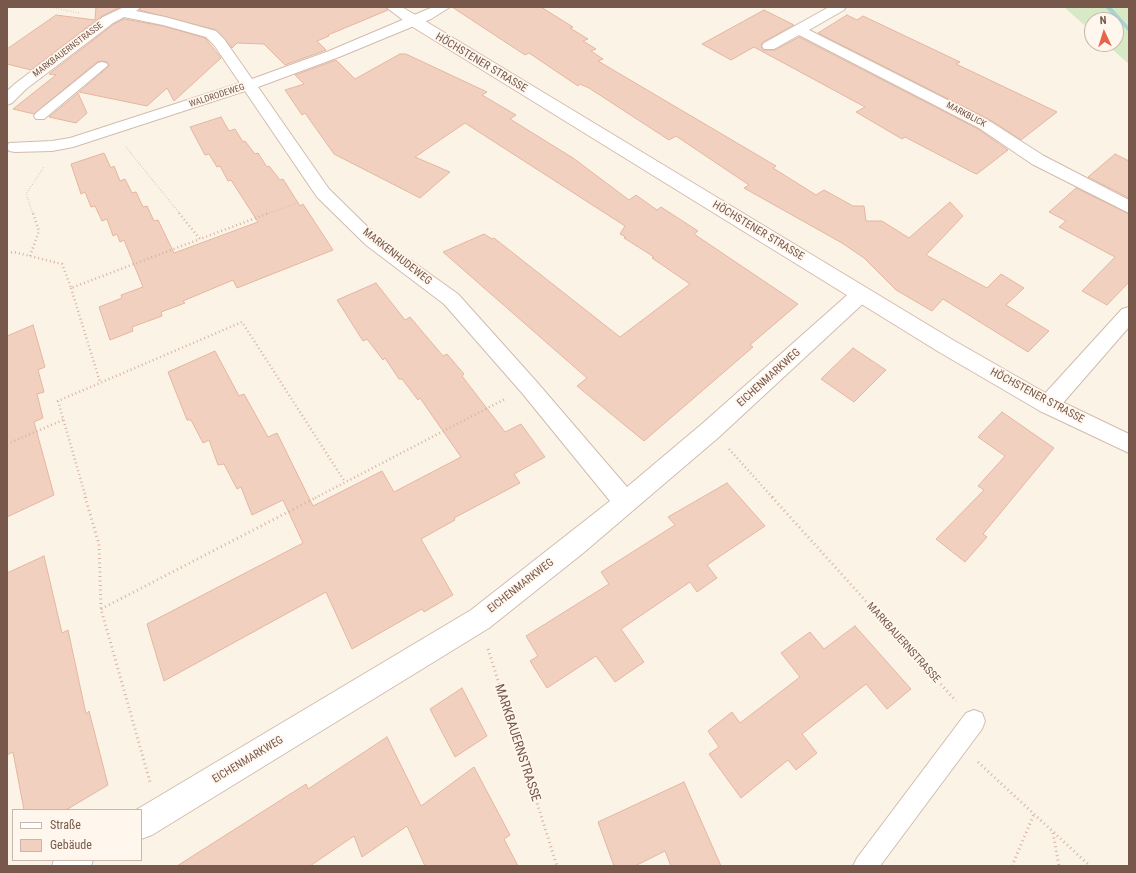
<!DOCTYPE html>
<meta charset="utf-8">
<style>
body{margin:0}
#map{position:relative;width:1136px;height:873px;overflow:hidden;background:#fcf3e7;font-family:"Roboto Condensed",sans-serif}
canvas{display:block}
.frame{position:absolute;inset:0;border:8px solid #77584b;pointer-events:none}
.legend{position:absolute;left:12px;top:809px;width:130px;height:52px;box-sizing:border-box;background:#fff7ee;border:1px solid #c9b7ad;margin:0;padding:5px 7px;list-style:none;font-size:12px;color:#77584b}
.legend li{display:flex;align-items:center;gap:8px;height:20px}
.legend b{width:20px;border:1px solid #c9b7ad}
.north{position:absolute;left:1084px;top:12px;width:40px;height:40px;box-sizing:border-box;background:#fff7ee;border:1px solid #c9b7ad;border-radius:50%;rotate:356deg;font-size:11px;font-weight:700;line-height:16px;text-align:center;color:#77584b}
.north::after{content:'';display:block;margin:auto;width:14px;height:18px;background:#e6644d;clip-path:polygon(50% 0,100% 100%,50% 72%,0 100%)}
</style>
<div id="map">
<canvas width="1136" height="873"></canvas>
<div class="frame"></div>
<ul class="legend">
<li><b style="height:5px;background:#fff"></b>Straße</li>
<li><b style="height:11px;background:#f2d0bf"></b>Gebäude</li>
</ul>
<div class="north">N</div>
</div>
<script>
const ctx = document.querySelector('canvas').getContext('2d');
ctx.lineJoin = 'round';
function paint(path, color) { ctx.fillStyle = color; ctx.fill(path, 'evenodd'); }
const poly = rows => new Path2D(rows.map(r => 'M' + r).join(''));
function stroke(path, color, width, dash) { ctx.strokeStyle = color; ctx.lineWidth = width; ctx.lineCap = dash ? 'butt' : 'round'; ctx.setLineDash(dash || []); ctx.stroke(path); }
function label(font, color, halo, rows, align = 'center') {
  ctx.font = font + ' "Roboto Condensed",sans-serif'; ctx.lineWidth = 3.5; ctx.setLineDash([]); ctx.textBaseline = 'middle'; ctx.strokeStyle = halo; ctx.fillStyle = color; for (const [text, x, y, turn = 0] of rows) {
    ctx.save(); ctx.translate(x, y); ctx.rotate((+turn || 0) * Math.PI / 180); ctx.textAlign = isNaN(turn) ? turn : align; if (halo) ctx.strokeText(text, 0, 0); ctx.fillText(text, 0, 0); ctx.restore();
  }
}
paint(poly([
 [1064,7,1129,7,1129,64,1106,44,1116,44,1116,20,1092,20,1092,32]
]), '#d7eac5');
paint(poly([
 [1105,7,1111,7,1129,27,1129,32,1105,7]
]), '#a2d4d8');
const building = poly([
 [96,7,121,7,102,16,31,70,7,64,7,49,56,15,95,20,96,7],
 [142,7,385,7,388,10,328,35,329,36,317,41,326,50,285,65,264,44,237,43,232,48,216,30,139,10,142,7],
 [452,7,541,7,573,27,570,28,588,39,583,41,596,49,591,51,603,59,598,61,776,166,773,168,816,195,824,190,853,206,864,206,866,221,882,221,909,238,950,202,963,216,926,255,987,288,1001,274,1024,288,1006,305,1049,331,1028,352,943,299,932,311,896,290,864,258,842,243,744,188,749,185,676,136,669,140,589,88,580,84,578,86,529,53,525,55,452,7],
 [764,10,794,25,763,42,761,45,763,50,775,50,799,37,978,129,1008,150,977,174,974,173,905,137,902,139,856,112,865,107,754,47,731,60,702,44,764,10],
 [847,15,857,20,863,16,882,25,960,62,956,64,1057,112,1021,140,992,121,818,33,847,15],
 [124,19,163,26,205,38,221,58,174,101,167,88,147,106,79,92,109,66,107,62,102,61,97,62,34,114,13,109,56,75,49,74,114,24,124,19],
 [400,54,406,54,487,92,482,95,516,115,510,119,573,158,629,200,636,195,657,210,661,207,698,231,694,234,798,304,750,345,753,347,644,441,577,386,587,378,443,252,484,234,492,239,494,238,620,337,690,284,652,258,654,257,624,238,626,237,620,234,625,226,465,123,415,157,450,172,420,198,334,154,305,113,302,115,285,90,304,84,295,75,336,60,355,79,400,54],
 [78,93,87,113,76,123,49,117,78,93],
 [221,117,229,131,235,129,243,142,245,141,255,154,258,153,267,167,269,166,280,180,283,179,300,206,303,204,333,250,237,288,233,280,183,301,185,303,161,312,162,316,132,327,133,331,110,340,99,307,122,298,121,295,143,287,124,240,120,242,117,234,113,236,107,219,102,221,95,206,91,207,85,192,81,194,71,164,104,153,111,168,114,166,120,181,125,179,132,193,136,192,143,207,147,206,154,221,158,220,174,253,258,222,231,180,228,181,220,166,217,167,209,154,205,155,190,127,221,117],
 [1115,154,1129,161,1129,198,1088,177,1115,154],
 [1076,188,1129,214,1129,282,1107,305,1082,291,1115,257,1059,227,1066,221,1049,212,1076,188],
 [376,283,405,320,410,317,443,356,447,354,464,374,462,376,505,432,521,424,545,457,514,474,520,483,454,518,455,520,421,539,453,595,424,612,422,609,352,649,326,592,164,681,147,624,303,543,283,500,252,515,241,487,237,489,224,464,218,465,209,440,203,443,191,420,187,420,168,372,215,351,239,396,244,394,268,437,277,433,313,506,382,471,394,492,461,457,420,398,418,400,402,379,399,379,385,358,383,360,367,339,363,341,337,300,376,283],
 [33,325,45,367,38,370,44,392,37,394,43,418,34,422,54,495,7,517,7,336,33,325],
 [853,348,886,370,854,402,821,379,853,348],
 [1002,412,1054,448,983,534,987,537,965,562,936,539,984,490,978,486,1005,456,978,437,1002,412],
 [727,483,765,526,707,565,717,578,697,592,690,582,621,629,644,662,615,682,596,656,547,688,530,661,538,656,526,636,609,584,601,572,675,525,668,517,727,483],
 [44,556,62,633,68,630,86,714,89,711,108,785,66,810,24,810,13,752,7,755,7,573,44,556],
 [855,626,911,689,887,709,866,684,802,734,817,753,796,770,788,760,741,798,709,754,719,747,708,731,732,712,740,723,800,677,781,653,810,632,824,649,855,626],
 [462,688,487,736,455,757,430,709,462,688],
 [387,737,421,806,474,767,510,835,504,839,518,866,425,866,407,826,362,857,354,836,310,866,177,866,306,784,308,789,387,737],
 [684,782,721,866,671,866,665,851,635,866,614,866,598,822,684,782]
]);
paint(building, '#f2d0bf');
stroke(building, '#e5b59f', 1);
const service = poly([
 [102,62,106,63,108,65,106,67,44,119,36,119,34,116,36,113,98,63,102,62],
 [974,710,982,713,985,721,982,729,880,866,853,866,857,858,966,713,974,710]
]);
const minor = poly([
 [124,7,141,7,136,11,165,17,216,31,224,39,252,79,329,51,433,7,450,7,431,19,339,57,258,87,329,189,378,237,458,294,536,381,627,487,703,423,854,289,861,287,868,289,871,294,868,299,719,437,582,554,489,628,152,835,141,839,141,810,136,810,471,610,610,501,522,393,444,304,366,245,317,197,245,91,73,147,52,151,15,152,9,151,7,147,9,143,52,141,70,138,240,83,214,45,206,37,163,25,124,17,113,23,26,89,12,103,7,105,7,91,16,83,103,17,124,7],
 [829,7,846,7,844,10,809,30,991,122,1044,156,1129,200,1129,213,1032,164,979,128,799,35,774,49,764,49,762,46,764,43,829,7],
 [1129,307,1129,327,1056,411,1048,414,1040,411,1037,405,1040,399,1122,309,1129,307],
 [54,860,93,860,91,866,52,866,54,860]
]);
const secondary = poly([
 [386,7,402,7,953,340,1056,399,1129,434,1129,453,1040,411,939,352,408,24,386,7]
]);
stroke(service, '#d1bcaf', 2);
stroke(minor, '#d1bcaf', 2);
stroke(secondary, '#d4bbad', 2);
stroke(poly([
 [49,7,79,13],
 [126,147,180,214],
 [33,214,26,194,44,167],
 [267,214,300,202]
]), '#d7b3a2', 1.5, [0.5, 2]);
stroke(poly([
 [179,213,200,239,269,213],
 [7,253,14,252,62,264,71,288,200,239],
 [30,256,39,231,33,213],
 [71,288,100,382],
 [7,444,63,420],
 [729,449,773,498],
 [86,498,58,401,242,322,345,482],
 [315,498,505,399]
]), '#d7b3a2', 2.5, [1, 3]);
stroke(poly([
 [85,497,99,544,101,609,150,782],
 [772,497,956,701],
 [101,609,317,497],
 [488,649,557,866],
 [978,762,1090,866],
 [1053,833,1059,866],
 [1012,866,1034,814]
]), '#d7b3a2', 3, [1, 3.5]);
paint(service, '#fff');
paint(minor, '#fff');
paint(secondary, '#fff');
label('9px', '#77584b', '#fff7ee', [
 ["MARKBAUERNSTRASSE",68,50,-37],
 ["WALDRODEWEG",217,96,-18],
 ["MARKBLICK",966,115,28]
]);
label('11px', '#77584b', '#fff7ee', [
 ["HÖCHSTENER STRASSE",481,63,31],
 ["HÖCHSTENER STRASSE",758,231,31],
 ["MARKENHUDEWEG",397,257,38],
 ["EICHENMARKWEG",769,378,-42],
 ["HÖCHSTENER STRASSE",1037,396,28],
 ["EICHENMARKWEG",521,586,-38],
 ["MARKBAUERNSTRASSE",903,643,48],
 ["EICHENMARKWEG",248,760,-31]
]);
label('13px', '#77584b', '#fff7ee', [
 ["MARKBAUERNSTRASSE",517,743,72]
]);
</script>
